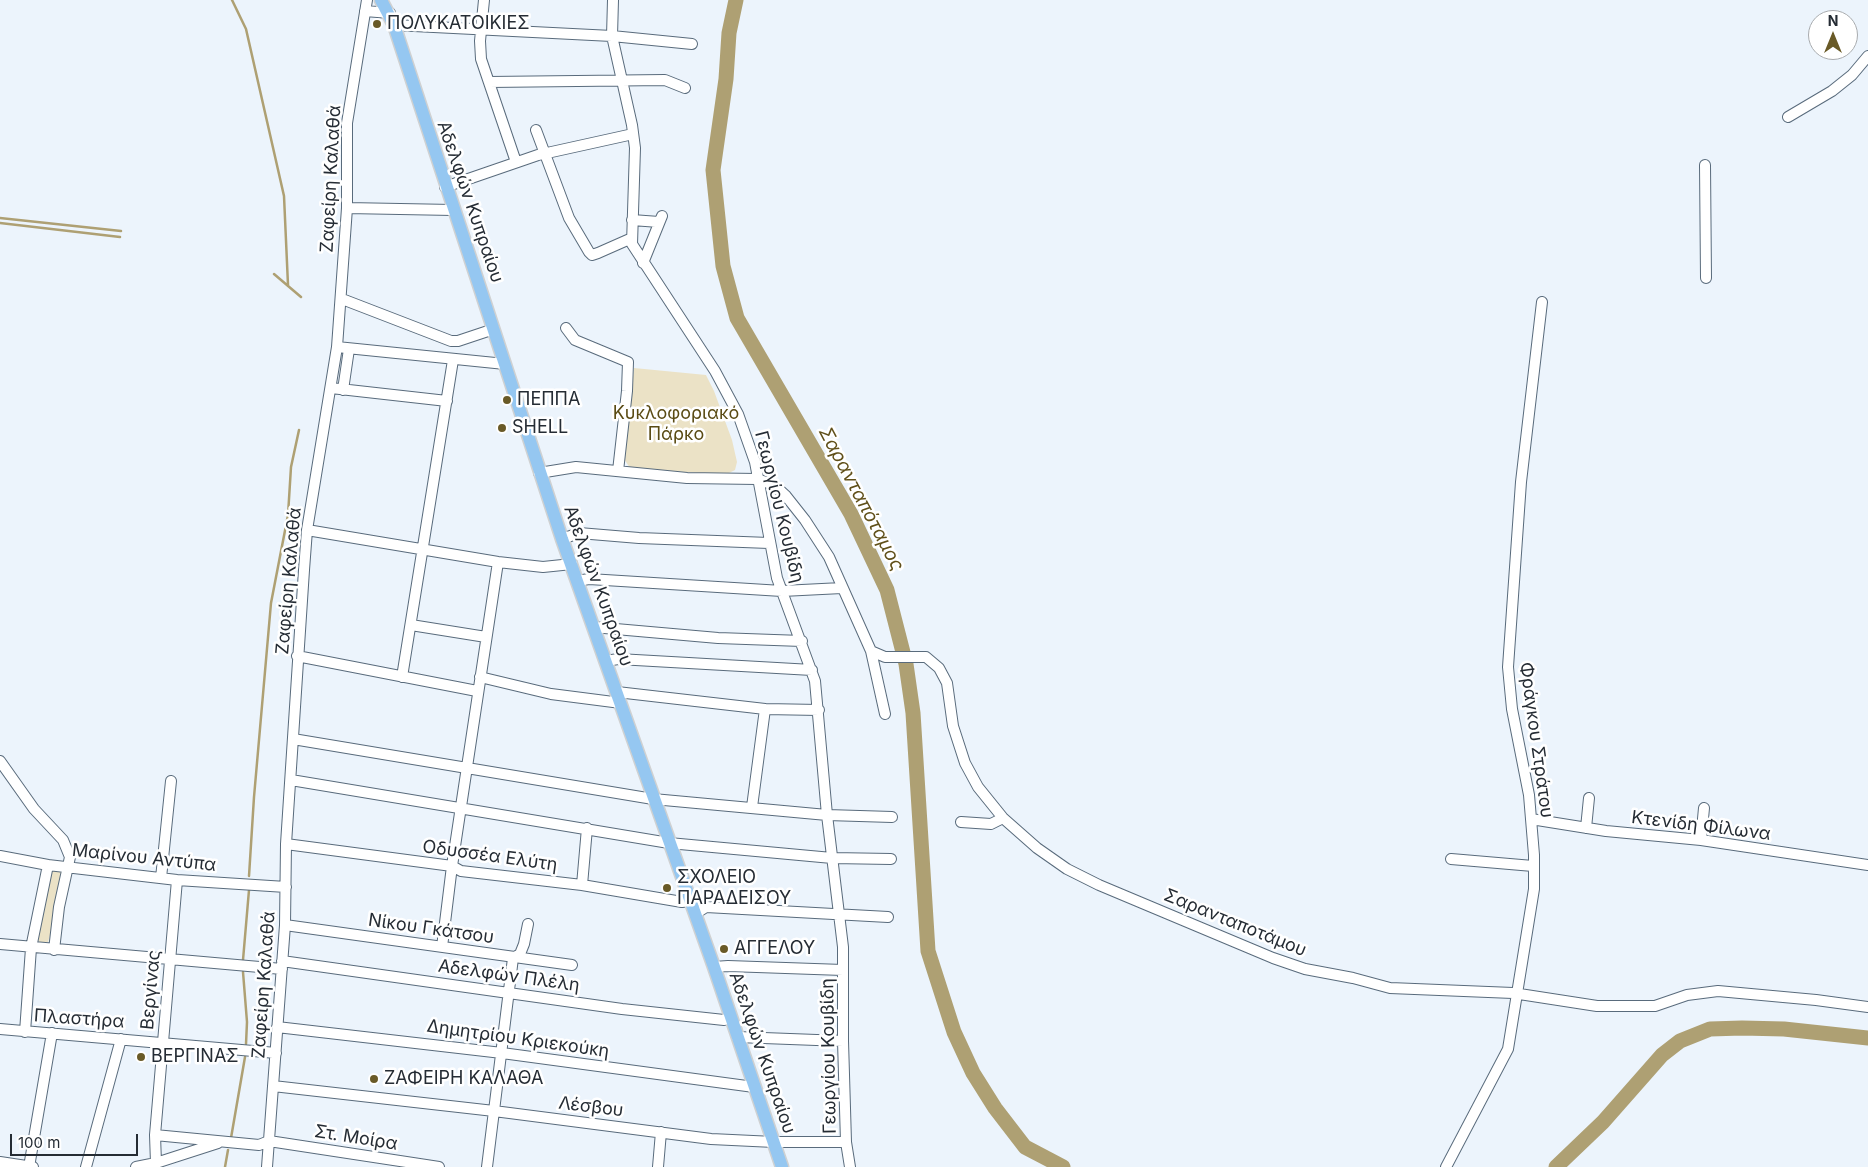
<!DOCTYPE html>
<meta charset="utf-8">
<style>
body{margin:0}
#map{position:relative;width:1868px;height:1167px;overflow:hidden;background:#ecf4fc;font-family:Inter,sans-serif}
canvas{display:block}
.north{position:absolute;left:1808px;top:10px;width:50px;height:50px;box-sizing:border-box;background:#fff;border:1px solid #a8abae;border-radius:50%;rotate:0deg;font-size:14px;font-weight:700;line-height:20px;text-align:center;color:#252c34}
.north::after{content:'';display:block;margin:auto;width:18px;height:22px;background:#695a27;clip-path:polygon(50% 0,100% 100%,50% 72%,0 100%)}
.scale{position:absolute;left:10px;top:1134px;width:128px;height:22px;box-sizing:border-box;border:2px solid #252c34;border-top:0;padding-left:6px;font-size:15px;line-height:18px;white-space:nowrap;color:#252c34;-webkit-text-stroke:4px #fff;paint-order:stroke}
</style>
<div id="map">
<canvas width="1868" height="1167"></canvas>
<div class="north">N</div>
<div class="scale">100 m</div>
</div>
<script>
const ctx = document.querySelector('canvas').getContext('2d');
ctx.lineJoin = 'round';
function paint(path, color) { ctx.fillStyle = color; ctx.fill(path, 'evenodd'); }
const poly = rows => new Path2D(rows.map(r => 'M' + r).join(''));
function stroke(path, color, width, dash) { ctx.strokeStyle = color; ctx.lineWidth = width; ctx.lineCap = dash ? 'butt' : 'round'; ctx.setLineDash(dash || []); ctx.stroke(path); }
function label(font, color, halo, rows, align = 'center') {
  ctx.font = font + ' Inter,sans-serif'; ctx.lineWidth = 5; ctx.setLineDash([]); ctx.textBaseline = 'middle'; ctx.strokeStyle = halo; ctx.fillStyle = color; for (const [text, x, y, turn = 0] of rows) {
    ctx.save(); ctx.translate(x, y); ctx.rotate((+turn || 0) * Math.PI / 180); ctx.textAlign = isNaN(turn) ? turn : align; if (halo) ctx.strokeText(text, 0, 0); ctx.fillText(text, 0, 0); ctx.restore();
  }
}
paint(poly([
 [634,368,706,375,714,391,732,440,737,462,735,470,725,475,630,468,624,459],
 [48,869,68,872,48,942,38,944]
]), '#ebe2c6');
stroke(poly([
 [232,0,246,29,284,196,288,285],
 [0,218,121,231],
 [0,223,120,237],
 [274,274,301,297],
 [249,876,254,797,271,603,288,515,291,467,299,430],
 [243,960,249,890],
 [243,972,247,1022,246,1044],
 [231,1138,245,1057],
 [225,1167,228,1150]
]), '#aea073', 2.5);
stroke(poly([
 [736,0,729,33,726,79,713,170,723,266,737,318,851,514,887,590,906,664,913,713,928,951,954,1032,973,1073,995,1108,1025,1147,1063,1167],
 [1556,1167,1603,1122,1662,1055,1680,1041,1710,1029,1742,1028,1784,1029,1868,1038]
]), '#aea073', 15);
const minor = poly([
 [484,0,480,41,481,59,516,162],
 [613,0,612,36,632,125,635,148,632,244,715,371,738,414,755,462,777,578,815,681,827,815,843,947,843,1041,846,1142,850,1167],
 [365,11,390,13],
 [394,25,612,36,692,44],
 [489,82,665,80,685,88],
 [1788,117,1832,91,1852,75,1868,56],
 [536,130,569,218,589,252,592,255,598,253,632,238],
 [1705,165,1706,278],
 [445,187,538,155,633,134],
 [347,208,453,210],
 [632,220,659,222],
 [643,263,662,216],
 [342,299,451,341,458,341,494,329],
 [566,328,575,340,628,362,627,391,618,471],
 [337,347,505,364],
 [331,388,447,401],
 [343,390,349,349],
 [539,473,576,467,687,478,757,479,774,485,786,496,805,520,829,557,871,651,885,657,926,657,939,668,947,683,953,726,965,763,978,787,1003,818,1037,848,1067,869,1099,885,1273,958,1305,969,1353,978,1390,988,1513,993,1597,1006,1655,1006,1687,995,1718,991,1816,1000,1868,1007],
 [307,530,498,562,543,567,572,564],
 [562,539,579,533,639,538,769,543],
 [577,581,589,579,782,591,842,588],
 [411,625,486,637],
 [593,627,718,638,802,641],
 [871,651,885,714],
 [297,656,477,691],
 [606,661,618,659,812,670],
 [402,677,453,360],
 [480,677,551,694,621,703],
 [617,692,765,709,819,710],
 [293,739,653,799,827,815,892,817],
 [0,761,34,809,63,840,70,857,59,907,54,950],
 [291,780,669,843,832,858,891,859],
 [752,807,765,709],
 [1531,819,1606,831,1701,840,1868,865],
 [961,822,991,824,1003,818],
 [1586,828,1589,798],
 [1701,840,1704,808],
 [286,844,452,866,461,871,582,885,682,902,689,901],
 [0,856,48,865,177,880,286,887],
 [1451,859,1533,866],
 [161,878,171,781],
 [582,885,587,828],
 [695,914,706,907,888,917],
 [285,925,572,965],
 [0,944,282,969],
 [442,947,452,866,498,562],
 [282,961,622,1009,724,1020,730,1017],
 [714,967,728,966,843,970],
 [277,1027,502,1053,754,1087],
 [0,1029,276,1053],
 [25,1032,31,948,48,865],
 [737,1037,843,1041],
 [273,1086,494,1111,711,1139,774,1142,846,1142],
 [155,1135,259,1145,269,1141,439,1167],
 [0,1162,33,1167],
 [156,1163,155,1135,177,880],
 [29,1167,52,1033],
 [86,1167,121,1039],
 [136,1167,156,1163,218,1143],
 [267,1167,285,925,286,844,304,570,307,530,337,347,347,208,347,123,367,0],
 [487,1167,513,958,520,954,524,944,528,924],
 [658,1167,661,1132],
 [1446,1167,1508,1049,1534,889,1534,855,1529,795,1512,709,1508,667,1521,482,1542,302]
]);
const major = poly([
 [381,0,394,25,562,539,714,967,782,1167]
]);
stroke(minor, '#596b7c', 12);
stroke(major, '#cfd1d2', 15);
stroke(minor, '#fff', 10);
stroke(major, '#95c7f1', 12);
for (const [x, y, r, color] of [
 [377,24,5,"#695a27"],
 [507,400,5,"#695a27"],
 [502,428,5,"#695a27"],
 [667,888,5,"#695a27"],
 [724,949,5,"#695a27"],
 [141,1057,5,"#695a27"],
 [374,1079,5,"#695a27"]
]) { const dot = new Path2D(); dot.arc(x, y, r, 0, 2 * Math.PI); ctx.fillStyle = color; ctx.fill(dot); stroke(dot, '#fff', 2); }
label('18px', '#252c34', '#fff', [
 ["ΠΟΛΥΚΑΤΟΙΚΙΕΣ",387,24],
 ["ΠΕΠΠΑ",517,400],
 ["SHELL",512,428],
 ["ΣΧΟΛΕΙΟ",677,878],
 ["ΠΑΡΑΔΕΙΣΟΥ",677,899],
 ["ΑΓΓΕΛΟΥ",734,949],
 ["ΒΕΡΓΙΝΑΣ",151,1057],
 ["ΖΑΦΕΙΡΗ ΚΑΛΑΘΑ",384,1079]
], 'left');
label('18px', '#252c34', '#fff', [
 ["Ζαφείρη Καλαθά",331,179,-87],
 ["Αδελφών Κυπραίου",470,202,71],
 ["Γεωργίου Κουβίδη",779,507,76],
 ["Ζαφείρη Καλαθά",289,581,-85],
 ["Αδελφών Κυπραίου",598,586,70],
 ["Φράγκου Στράτου",1536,740,82],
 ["Κτενίδη Φίλωνα",1701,826,7],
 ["Οδυσσέα Ελύτη",490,856,8],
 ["Μαρίνου Αντύπα",144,858,6],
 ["Σαρανταποτάμου",1235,923,22],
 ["Νίκου Γκάτσου",431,929,8],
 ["Αδελφών Πλέλη",509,976,8],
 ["Ζαφείρη Καλαθά",264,985,-86],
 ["Βεργίνας",151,990,-85],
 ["Πλαστήρα",79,1019,4],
 ["Δημητρίου Κριεκούκη",518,1039,8],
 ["Αδελφών Κυπραίου",762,1053,71],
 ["Γεωργίου Κουβίδη",829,1056,-91],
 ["Λέσβου",591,1107,7],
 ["Στ. Μοίρα",356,1138,9]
]);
label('18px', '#5a4b14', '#fff', [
 ["Κυκλοφοριακό",676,414],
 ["Πάρκο",676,435]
]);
label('italic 19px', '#60501a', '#fff', [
 ["Σαρανταπόταμος",861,499,62]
]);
</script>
